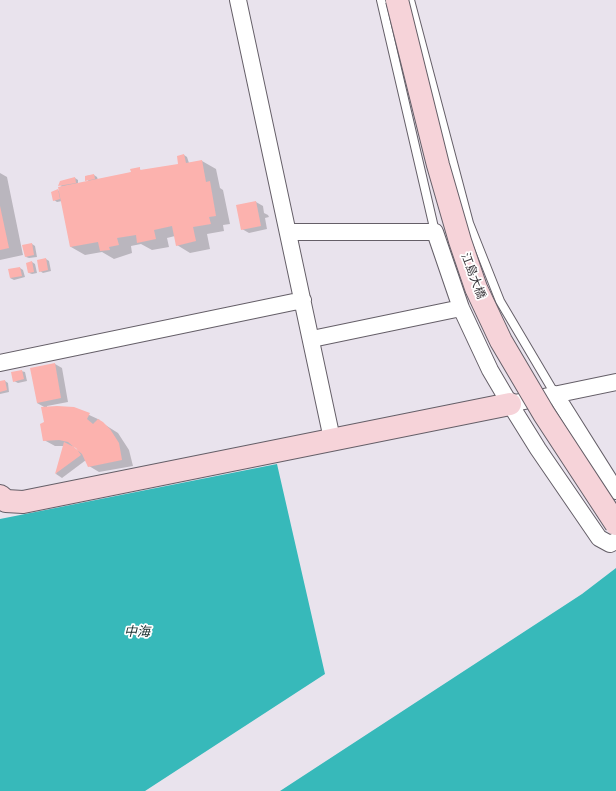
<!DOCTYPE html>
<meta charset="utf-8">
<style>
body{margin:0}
canvas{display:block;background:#e9e3ed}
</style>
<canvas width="616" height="791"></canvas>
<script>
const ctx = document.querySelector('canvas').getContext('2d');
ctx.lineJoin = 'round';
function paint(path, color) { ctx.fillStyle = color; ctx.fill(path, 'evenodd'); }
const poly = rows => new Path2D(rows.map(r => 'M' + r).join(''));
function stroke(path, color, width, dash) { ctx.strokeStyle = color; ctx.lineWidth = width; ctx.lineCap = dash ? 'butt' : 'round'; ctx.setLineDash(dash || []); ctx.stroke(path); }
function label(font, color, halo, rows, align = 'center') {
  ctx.font = font + ' Figtree,"Noto Sans JP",sans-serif'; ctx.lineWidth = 3.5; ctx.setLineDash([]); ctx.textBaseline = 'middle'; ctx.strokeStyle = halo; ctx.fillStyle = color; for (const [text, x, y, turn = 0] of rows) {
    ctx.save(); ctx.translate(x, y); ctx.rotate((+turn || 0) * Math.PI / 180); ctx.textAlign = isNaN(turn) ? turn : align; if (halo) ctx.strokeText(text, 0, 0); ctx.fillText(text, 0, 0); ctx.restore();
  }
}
paint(poly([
 [277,464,325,674,145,791,0,791,0,519],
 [616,568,616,791,280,791,582,594]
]), '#37b9ba');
paint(poly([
 [184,155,187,157,189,163,202,161,216,169,220,188,223,190,230,224,223,225,224,231,207,234,210,249,190,253,177,245,175,236,167,238,169,247,152,250,141,244,131,246,132,253,114,259,102,252,85,255,71,247,62,201,57,202,54,200,58,190,60,192,62,187,60,186,75,178,78,180,78,184,89,182,86,176,94,175,97,177,98,180,134,172,139,169,143,171,182,165],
 [0,173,7,177,23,255,0,260],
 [256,202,263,206,264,213,268,215,269,217,265,218,267,229,249,233,242,229],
 [32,244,35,246,37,257,29,258,26,257],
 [46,259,49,261,51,271,43,273,40,271],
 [32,262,35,264,37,273,32,274,29,273],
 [20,268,23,270,25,277,14,280,10,278],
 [55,364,62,368,68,402,47,406,47,408,74,408,100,420,99,421,118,433,129,450,133,466,99,472,89,466,86,460,62,478,56,474,64,446,55,446,44,440,46,408,37,403],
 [69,446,75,447,79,450,78,451],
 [21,371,25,372,27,381,18,383,14,381],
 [5,381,8,383,9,392,0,394,0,382]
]), '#0003');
paint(poly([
 [184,154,186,163,202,160,206,182,210,181,216,216,209,217,211,224,193,227,196,241,176,246,172,226,154,230,156,239,137,243,136,235,117,238,119,245,109,247,110,250,100,251,98,242,70,247,58,187,131,172,130,169,140,167,140,170,178,164,177,156],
 [94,174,95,179,85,181,85,176],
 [75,177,76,183,58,186,60,181],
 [58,189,60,199,53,201,51,192],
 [256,201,261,226,241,230,236,205],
 [0,206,9,248,0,250],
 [32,243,34,255,25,257,22,245],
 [46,258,48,270,39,272,37,260],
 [32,261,34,272,28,273,26,263],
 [20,267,22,276,10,278,8,269],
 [55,363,61,398,37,403,30,368],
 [22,370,24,379,13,382,11,372],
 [5,380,7,390,0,392,0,381],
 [57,406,74,407,90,413,87,419,93,424,98,419,103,422,110,429,119,443,122,460,88,467,82,454,68,442,59,440,43,441,40,424,44,422,41,407],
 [64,442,76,448,81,455,55,474]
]), '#fcb2ae');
const lane = poly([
 [381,0,435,232],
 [410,0,469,223,500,301,555,394]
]);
const street = poly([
 [238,0,332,439],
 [289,232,435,232,461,308,490,370,510,404,538,449,599,538,610,544,616,541],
 [312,339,461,308],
 [0,363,303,300],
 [555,394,616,491],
 [510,404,616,382]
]);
const secondary = poly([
 [0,496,6,501,23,502,510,404]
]);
stroke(lane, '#655f68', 10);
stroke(street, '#655f68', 18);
stroke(secondary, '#655f68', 24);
stroke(lane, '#fff', 8);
stroke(street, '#fff', 16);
stroke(secondary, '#f6d3d9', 22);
const secondaryBridge = poly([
 [397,0,438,165,460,241,476,288,501,341,544,414,616,524]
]);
stroke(secondaryBridge, '#655f68', 24, []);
stroke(secondaryBridge, '#f6d3d9', 22);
label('12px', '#3d3a3f', '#fff', [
 ["江島大橋",473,276,69]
]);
label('italic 13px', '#182d2d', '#fff', [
 ["中海",137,632]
]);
</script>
